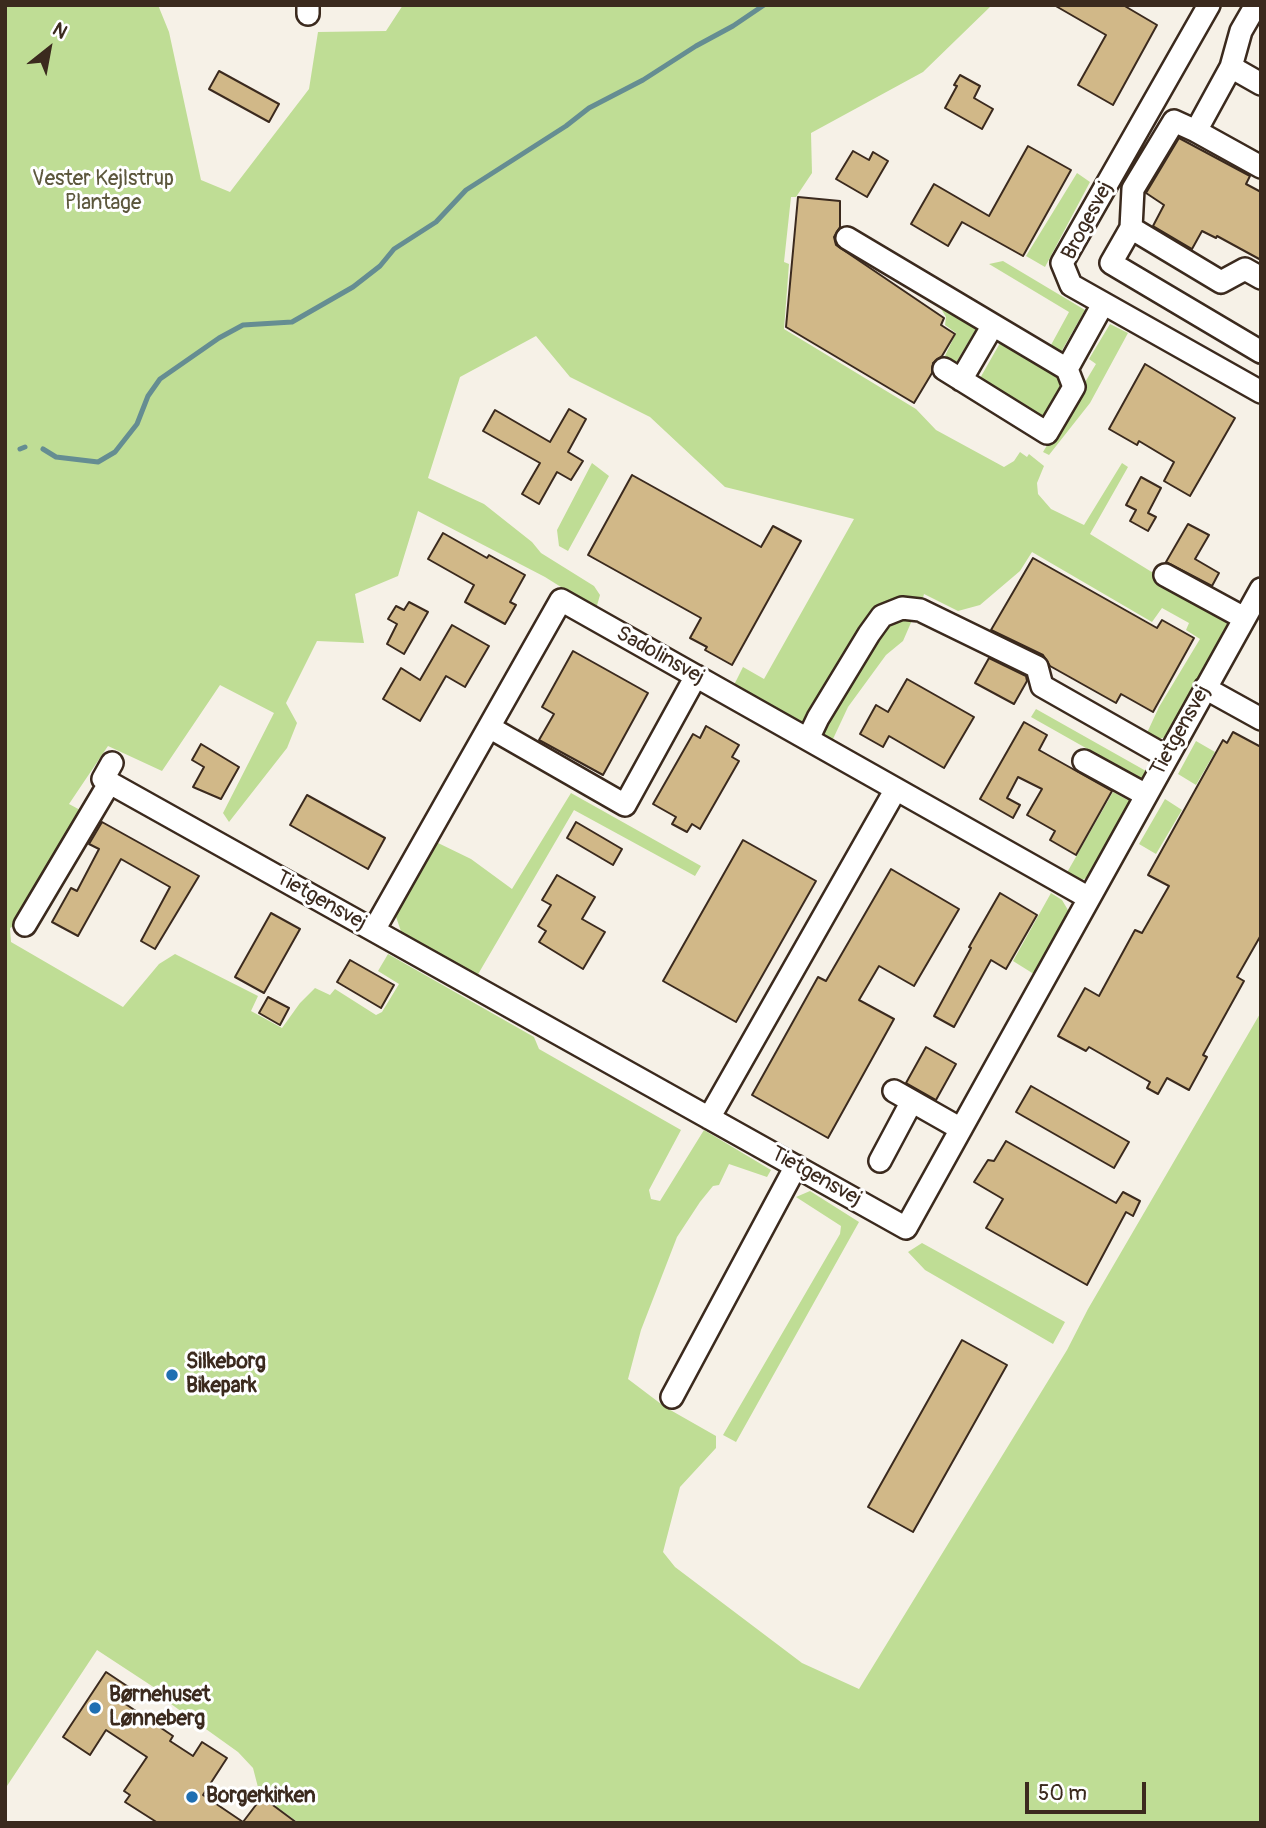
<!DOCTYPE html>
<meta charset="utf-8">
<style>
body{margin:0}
#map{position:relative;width:1266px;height:1828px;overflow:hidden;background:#f6f1e7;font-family:Pangolin,sans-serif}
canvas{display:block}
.frame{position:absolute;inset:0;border:7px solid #3b2a1e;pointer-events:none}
.north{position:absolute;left:14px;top:14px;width:70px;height:70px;-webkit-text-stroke:5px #fff;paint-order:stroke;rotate:31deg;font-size:19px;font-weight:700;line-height:28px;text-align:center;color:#3b2a1e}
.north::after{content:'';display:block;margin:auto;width:24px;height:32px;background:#3b2a1e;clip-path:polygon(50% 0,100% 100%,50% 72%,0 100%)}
.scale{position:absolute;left:1025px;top:1782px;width:121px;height:32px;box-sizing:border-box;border:4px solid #3b2a1e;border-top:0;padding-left:9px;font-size:21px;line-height:24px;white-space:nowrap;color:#3b2a1e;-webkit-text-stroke:5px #fff;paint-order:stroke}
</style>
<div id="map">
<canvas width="1266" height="1828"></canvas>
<div class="frame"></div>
<div class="north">N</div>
<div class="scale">50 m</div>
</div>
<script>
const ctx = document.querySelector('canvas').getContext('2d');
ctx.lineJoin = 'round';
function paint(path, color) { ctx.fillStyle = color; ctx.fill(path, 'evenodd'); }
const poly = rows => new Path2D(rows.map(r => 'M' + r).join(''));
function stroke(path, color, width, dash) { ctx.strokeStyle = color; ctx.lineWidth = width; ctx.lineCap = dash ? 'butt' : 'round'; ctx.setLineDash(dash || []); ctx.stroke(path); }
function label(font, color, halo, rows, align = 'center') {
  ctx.font = font + ' Pangolin,sans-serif'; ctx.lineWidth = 6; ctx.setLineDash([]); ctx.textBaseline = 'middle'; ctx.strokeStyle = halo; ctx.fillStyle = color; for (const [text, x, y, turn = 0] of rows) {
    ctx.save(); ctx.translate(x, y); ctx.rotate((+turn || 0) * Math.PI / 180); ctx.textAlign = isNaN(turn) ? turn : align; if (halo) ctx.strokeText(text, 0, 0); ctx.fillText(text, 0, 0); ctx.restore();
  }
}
paint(poly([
 [5,5,158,5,169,32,201,180,230,192,309,89,318,32,386,31,403,5,992,5,923,72,811,133,812,173,796,197,791,197,784,262,789,264,784,329,916,409,936,430,1004,467,1014,461,1020,452,1027,457,1029,454,1044,466,1037,483,1038,494,1051,509,1084,525,1122,463,1128,467,1090,534,1155,574,1155,579,1233,625,1167,737,1157,739,1146,735,1159,707,1200,639,1186,630,1189,623,1162,608,1152,622,1032,552,1020,571,980,605,958,611,924,594,921,605,906,602,807,728,732,689,743,667,764,679,854,519,725,487,650,417,570,377,536,336,460,377,428,478,484,504,532,542,541,553,594,586,600,595,596,609,545,577,418,511,398,576,355,594,364,643,317,641,286,703,297,723,287,748,229,822,223,813,274,713,220,685,162,771,108,746,69,804,82,811,21,922,10,928,11,942,123,1007,159,964,175,954,258,996,251,1011,282,1028,300,1003,315,988,330,995,335,989,376,1015,382,1012,399,984,378,971,388,954,534,1037,539,1049,681,1130,649,1190,651,1199,660,1201,704,1130,771,1170,767,1177,729,1164,719,1185,713,1186,700,1202,677,1237,641,1330,628,1379,665,1407,716,1436,716,1448,680,1487,663,1552,675,1567,802,1663,859,1689,1067,1350,1088,1309,1261,1012,1261,1823,299,1823,260,1795,253,1768,238,1752,171,1704,158,1690,97,1650,5,1789],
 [1077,173,1090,182,1045,267,1026,256],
 [1003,261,1085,310,1061,352,1051,345,1069,312,989,264],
 [937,302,976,329,954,366,944,358,956,333,945,325,946,317],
 [1110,324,1128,333,1090,403,1049,455,1043,452,1096,364,1089,359],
 [1000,343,1067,382,1046,419,979,380],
 [592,463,609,476,568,551,559,546,557,530],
 [903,616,913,618,903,641,886,655,848,707,833,739,845,746,840,751,821,735,873,632],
 [1036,709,1146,771,1149,767,1153,770,1146,782,1031,717],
 [1196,741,1215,752,1196,785,1178,774],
 [1113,792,1135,804,1098,870,1081,881,1065,876],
 [571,793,701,866,695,876,574,810,477,976,403,937,395,914,436,842,471,859,512,889],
 [1165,799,1182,810,1156,854,1139,844],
 [1051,893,1062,900,1071,915,1037,976,1013,961],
 [810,1191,859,1222,736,1442,723,1435,840,1234,841,1226,796,1197],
 [922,1243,1065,1322,1053,1344,925,1270,908,1252]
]), '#bfdd95');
stroke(poly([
 [20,449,25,447],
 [43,449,56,457,98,462,115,452,137,424,148,396,160,379,219,338,243,325,292,322,353,287,380,266,394,249,436,222,466,190,566,126,589,108,643,80,696,46,733,26,764,5]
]), '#658d92', 5);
const building = poly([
 [1054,5,1123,5,1157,25,1113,105,1078,85,1106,35,1054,5],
 [219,71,279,104,269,122,209,89,219,71],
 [960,75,980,86,974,98,993,109,982,129,945,108,957,86,954,85,960,75],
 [1179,138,1250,176,1246,184,1261,192,1261,260,1217,236,1216,238,1202,231,1192,249,1153,226,1164,205,1146,193,1179,138],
 [1028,146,1071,170,1023,256,962,222,948,246,911,224,934,184,989,216,1028,146],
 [853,151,869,160,873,152,888,161,867,197,836,179,853,151],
 [798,197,840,201,840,227,834,237,836,245,944,318,941,325,955,334,942,356,933,363,932,373,914,403,786,327,798,197],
 [1145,364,1235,418,1190,496,1164,481,1174,462,1139,441,1137,445,1109,429,1145,364],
 [569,409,586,419,568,452,583,461,571,480,557,472,539,504,522,494,540,463,483,431,495,410,550,442,569,409],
 [632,475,761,547,773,526,801,541,732,665,705,650,707,647,690,638,701,618,588,555,632,475],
 [1141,477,1161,488,1148,513,1156,517,1148,531,1130,521,1136,510,1126,505,1141,477],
 [1188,524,1209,535,1195,559,1219,573,1212,586,1166,562,1188,524],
 [443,533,487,558,489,555,525,575,510,602,516,605,505,624,465,602,474,585,428,559,443,533],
 [1033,558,1157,628,1162,620,1194,638,1153,712,1121,694,1116,703,1050,666,1043,655,991,630,1033,558],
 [409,602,428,612,404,654,387,644,397,624,388,619,396,606,404,610,409,602],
 [452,625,489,646,465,687,446,676,420,721,383,699,401,668,420,680,452,625],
 [573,651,648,693,603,775,539,740,554,714,542,707,573,651],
 [989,658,1026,676,1027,681,1014,704,975,683,989,658],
 [907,679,974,717,944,768,889,736,883,747,860,734,876,705,888,712,907,679],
 [1024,722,1047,735,1039,750,1112,791,1076,855,1050,840,1055,831,1027,815,1042,789,1018,777,1007,798,1020,805,1013,818,980,799,1024,722],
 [706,726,739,745,732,757,739,761,700,829,692,824,687,832,672,824,676,817,653,804,693,734,700,738,706,726],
 [1233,732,1261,747,1261,935,1237,977,1244,981,1203,1055,1207,1057,1189,1090,1167,1078,1158,1094,1147,1088,1150,1082,1089,1047,1086,1051,1058,1036,1085,988,1099,996,1135,930,1142,933,1169,886,1148,875,1223,740,1227,743,1233,732],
 [201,744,239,767,221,799,193,787,204,767,192,760,201,744],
 [307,795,385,838,368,869,290,825,307,795],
 [102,822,199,876,155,949,141,941,170,887,121,859,78,936,52,922,71,888,77,891,99,849,89,844,102,822],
 [576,822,622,849,613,865,567,838,576,822],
 [743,840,816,881,736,1022,663,981,743,840],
 [891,869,959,909,914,986,879,966,859,1000,894,1019,828,1138,752,1095,818,977,826,981,891,869],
 [557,875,595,897,582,919,605,932,583,969,539,942,546,931,538,926,551,905,542,900,557,875],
 [1000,893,1037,915,1006,969,991,960,954,1027,934,1016,971,948,969,947,1000,893],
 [271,913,300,929,264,993,235,977,271,913],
 [350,960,394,985,381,1008,337,982,350,960],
 [268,997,289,1008,280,1025,259,1013,268,997],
 [926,1047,956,1064,936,1100,906,1083,926,1047],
 [1031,1086,1129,1142,1114,1168,1016,1112,1031,1086],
 [1006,1141,1116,1203,1123,1192,1140,1201,1133,1216,1126,1212,1087,1285,986,1228,1003,1199,974,1182,988,1160,994,1161,1006,1141],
 [962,1340,1007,1365,913,1532,868,1507,962,1340],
 [106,1672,133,1690,124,1703,173,1736,170,1741,193,1756,202,1742,227,1758,203,1795,243,1822,262,1797,297,1823,158,1823,125,1802,130,1795,124,1791,147,1757,106,1730,90,1755,63,1737,106,1672]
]);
paint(building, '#d1b888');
stroke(building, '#3b2a1e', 2);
const minor = poly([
 [308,5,308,14],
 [1209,5,1062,263,1071,285,1261,392],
 [1231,67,1261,84],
 [1196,131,1231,67,1241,31,1256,5],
 [1261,167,1196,131,1174,121,1133,189,1131,228,1111,263,1261,352],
 [1131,228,1221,282,1245,269,1261,278],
 [847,238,1067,369,1103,304],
 [944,369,1047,433,1074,387,1067,369],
 [961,380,993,325],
 [1165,575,1244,618],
 [1205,688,1261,719],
 [489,727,625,805,696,676],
 [808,739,818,718,869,634,882,616,902,608,920,610,1037,667,1042,686,1167,757],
 [1084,761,1146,795],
 [112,763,103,779,906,1228,1261,589],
 [25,925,110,782],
 [374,930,561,600,1089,898],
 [894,1091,961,1129],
 [709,1118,896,789],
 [880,1161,912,1101],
 [672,1397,796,1166]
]);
stroke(minor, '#3b2a1e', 26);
stroke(minor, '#fff', 21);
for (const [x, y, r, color] of [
 [172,1375,7,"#1f6fb2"],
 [95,1708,7,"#1f6fb2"],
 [192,1797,7,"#1f6fb2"]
]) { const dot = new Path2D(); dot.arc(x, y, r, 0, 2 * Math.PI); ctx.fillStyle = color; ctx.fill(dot); stroke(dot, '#fff', 2.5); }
label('21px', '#5c573c', '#fff', [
 ["Vester Kejlstrup",103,180],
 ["Plantage",103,204]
]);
label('21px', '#3b2a1e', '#fff', [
 ["Brogesvej",1088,221,-62],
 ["Sadolinsvej",660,656,29],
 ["Tietgensvej",1181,731,-61],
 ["Tietgensvej",321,901,29],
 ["Tietgensvej",816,1177,29]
]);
label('bold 21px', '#3b2a1e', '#fff', [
 ["Silkeborg",186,1363],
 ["Bikepark",186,1387],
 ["Børnehuset",109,1696],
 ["Lønneberg",109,1720],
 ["Borgerkirken",206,1797]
], 'left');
</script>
